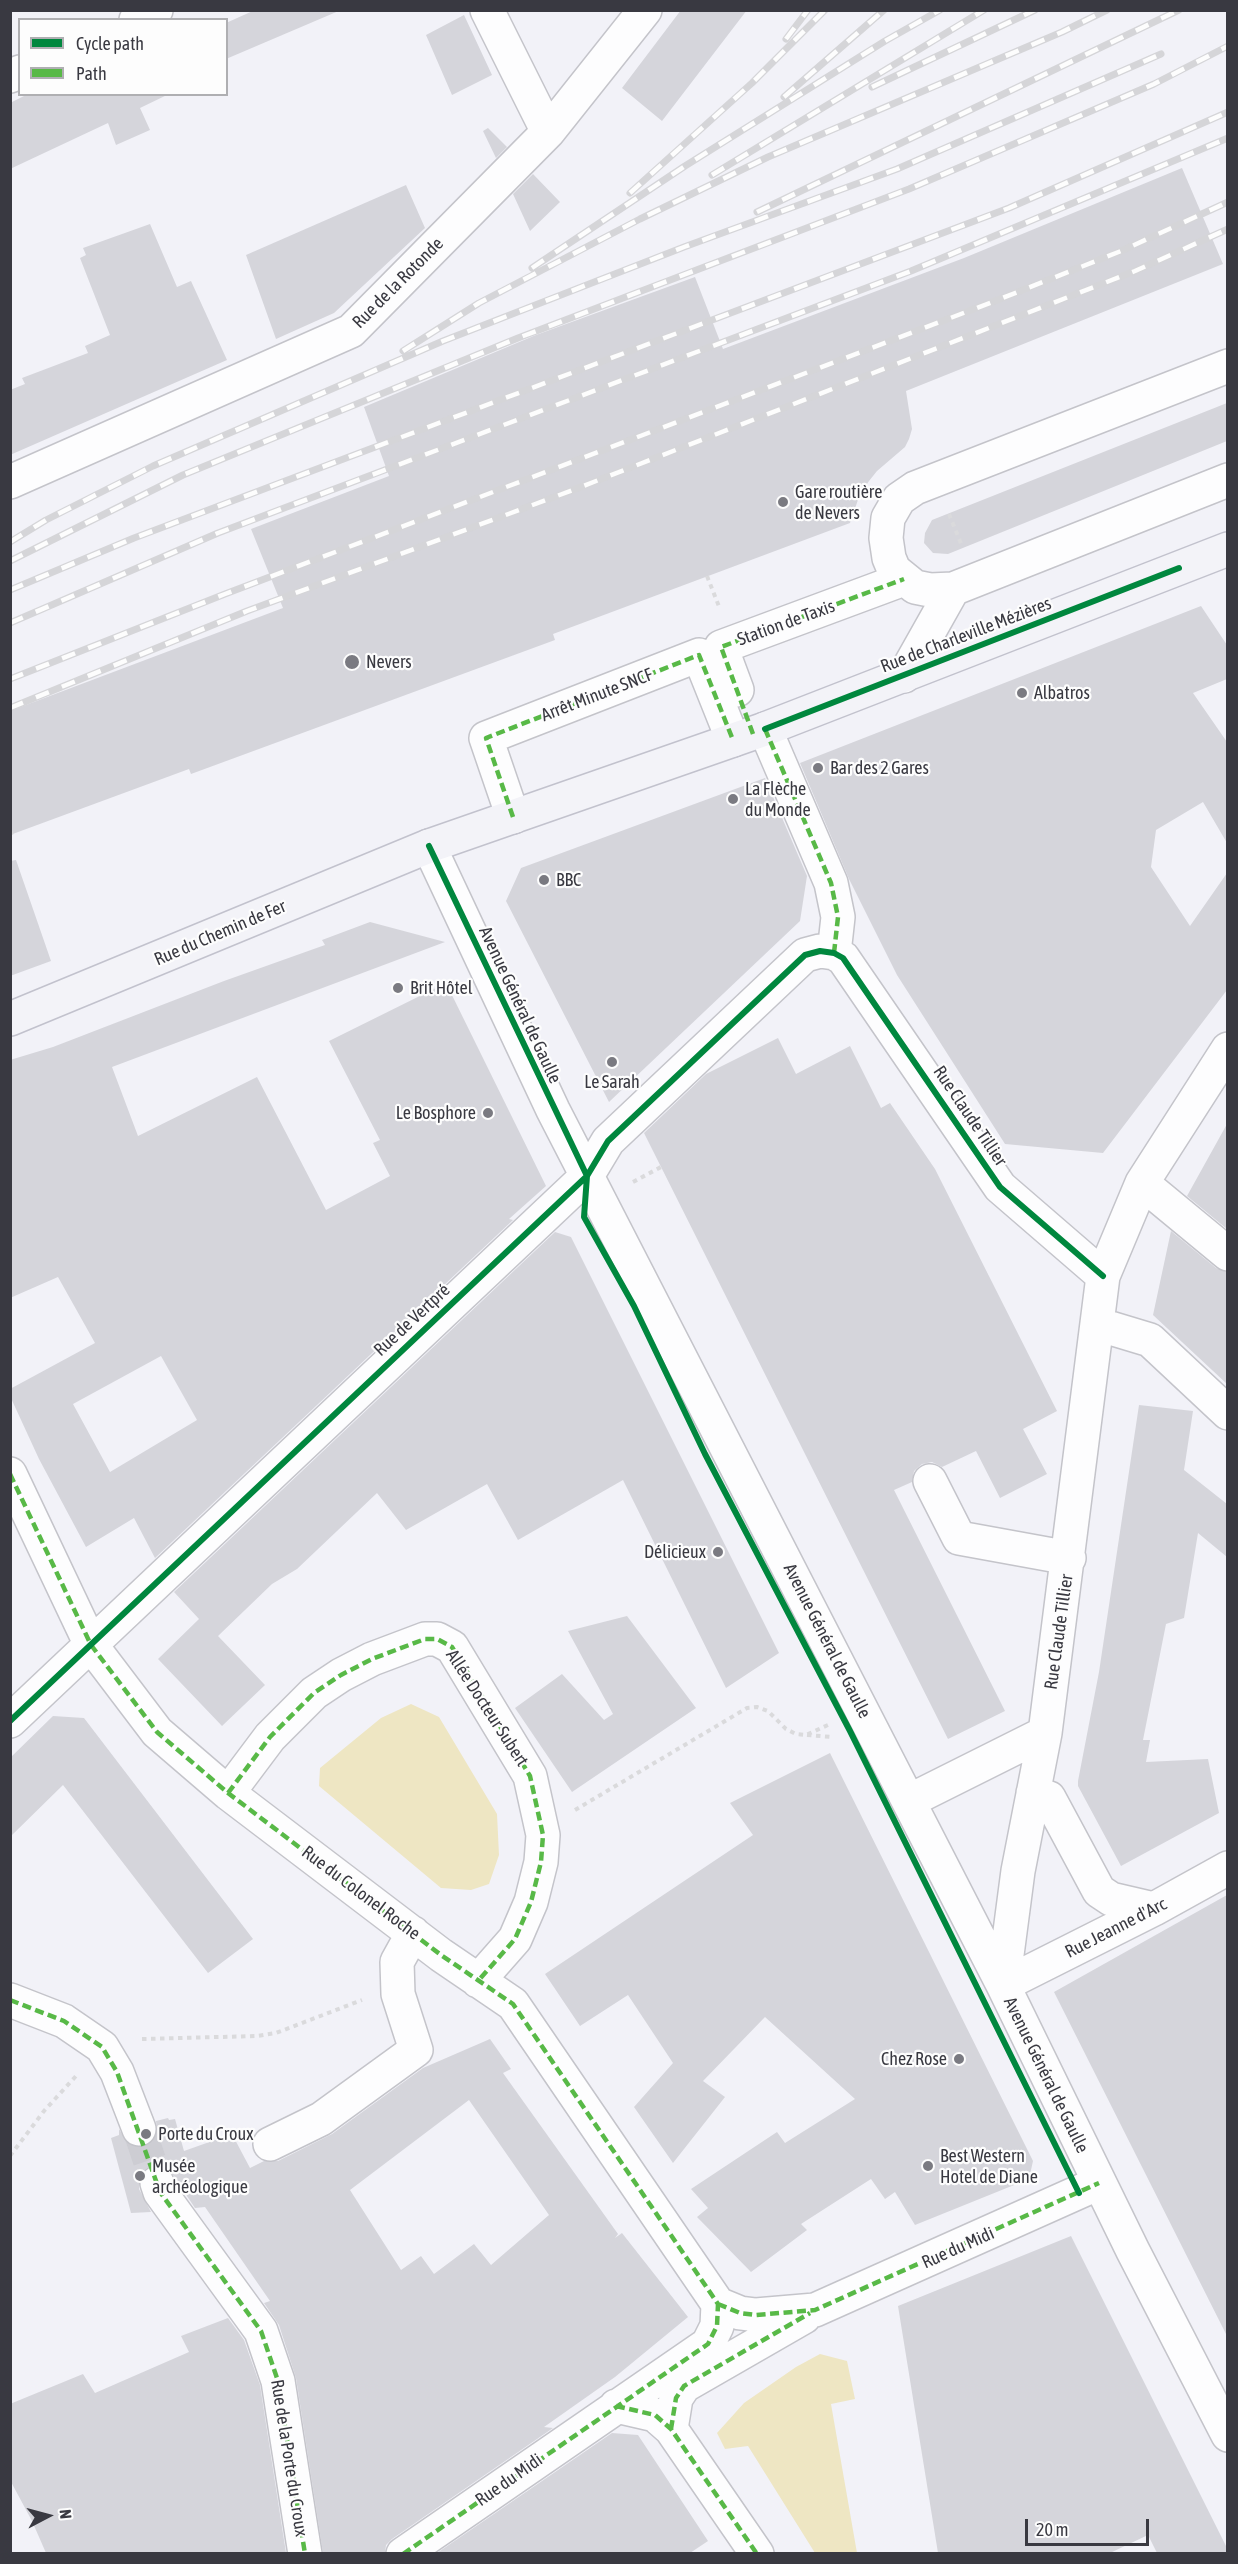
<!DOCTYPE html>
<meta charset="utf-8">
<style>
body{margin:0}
#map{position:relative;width:1238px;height:2564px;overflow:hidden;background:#f2f2f8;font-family:"Asap Condensed",sans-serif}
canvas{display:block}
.frame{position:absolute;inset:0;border:12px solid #393941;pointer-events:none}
.legend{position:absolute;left:18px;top:18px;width:210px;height:78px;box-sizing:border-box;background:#fdfdfd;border:2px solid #afafb2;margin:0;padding:8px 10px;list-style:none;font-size:18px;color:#393941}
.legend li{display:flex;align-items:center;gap:12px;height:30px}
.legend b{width:30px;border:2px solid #afafb2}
.north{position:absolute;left:18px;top:2486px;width:60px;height:60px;-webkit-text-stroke:4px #fdfdfd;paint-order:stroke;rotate:84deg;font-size:16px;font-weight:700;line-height:24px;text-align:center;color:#393941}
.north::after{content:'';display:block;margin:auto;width:21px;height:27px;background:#393941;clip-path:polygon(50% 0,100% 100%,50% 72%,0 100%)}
.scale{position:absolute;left:1025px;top:2519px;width:124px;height:27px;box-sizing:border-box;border:3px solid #393941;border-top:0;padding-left:8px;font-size:18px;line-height:21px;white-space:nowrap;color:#393941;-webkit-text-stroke:4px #fdfdfd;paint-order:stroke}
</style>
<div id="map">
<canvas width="1238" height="2564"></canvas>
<div class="frame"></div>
<ul class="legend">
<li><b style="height:8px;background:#00873e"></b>Cycle path</li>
<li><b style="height:8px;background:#58b947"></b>Path</li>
</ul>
<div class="north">N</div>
<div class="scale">20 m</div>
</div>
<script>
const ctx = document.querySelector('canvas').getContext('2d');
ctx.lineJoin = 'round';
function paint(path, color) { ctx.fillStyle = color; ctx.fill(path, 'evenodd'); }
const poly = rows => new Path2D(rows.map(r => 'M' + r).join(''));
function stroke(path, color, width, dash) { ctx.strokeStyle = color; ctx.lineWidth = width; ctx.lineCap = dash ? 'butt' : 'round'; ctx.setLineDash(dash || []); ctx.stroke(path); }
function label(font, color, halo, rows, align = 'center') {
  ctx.font = font + ' "Asap Condensed",sans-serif'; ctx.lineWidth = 4.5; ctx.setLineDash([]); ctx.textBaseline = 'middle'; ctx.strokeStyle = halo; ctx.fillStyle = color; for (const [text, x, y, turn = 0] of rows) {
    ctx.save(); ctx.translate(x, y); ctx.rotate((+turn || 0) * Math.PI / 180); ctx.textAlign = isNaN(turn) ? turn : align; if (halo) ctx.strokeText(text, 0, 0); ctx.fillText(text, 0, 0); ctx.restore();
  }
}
paint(poly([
 [411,1704,439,1717,497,1814,499,1855,489,1884,471,1890,441,1888,319,1786,320,1768,381,1718],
 [820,2354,847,2361,855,2399,831,2404,857,2553,815,2553,748,2446,725,2449,717,2433,744,2403,796,2367]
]), '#eee6c3');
paint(poly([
 [255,10,341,10,226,59,226,23],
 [681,10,747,10,662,121,622,88],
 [464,15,492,75,452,95,426,35],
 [28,94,169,94,140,108,150,130,116,145,108,123,10,169,10,103],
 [488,128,507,147,496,158,483,131],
 [1182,168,1223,264,906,391,912,429,909,439,905,447,877,471,869,481,860,494,850,523,553,634,555,640,191,774,189,769,10,835,10,711,283,608,251,529,389,476,364,407,536,335,695,277,723,349,964,258],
 [533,174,560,202,530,231,513,194],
 [406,185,425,228,334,313,276,339,246,255],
 [150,224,177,287,191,281,227,360,10,455,10,390,25,384,22,378,88,353,85,346,110,335,80,258,86,255,83,248],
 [1227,403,1227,441,948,554,933,553,924,543,925,533,932,520],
 [1201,606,1227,645,1227,679,1193,693,1227,742,1227,843,1203,802,1156,830,1151,867,1190,926,1227,873,1227,990,1103,1153,1005,1144,897,975,849,879,800,763],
 [765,778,807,876,800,921,609,1102,506,901,521,868],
 [16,860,51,961,10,976,10,861],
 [370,922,445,942,112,1067,138,1136,257,1077,326,1210,390,1176,373,1143,380,1140,329,1041,446,983,546,1186,509,1219,513,1220,155,1558,134,1518,86,1547,39,1459,10,1396,10,1389,95,1343,58,1277,10,1298,10,1060,53,1047,224,981,325,945,322,940],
 [161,1356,197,1420,110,1472,73,1404],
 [778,1038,796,1074,850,1046,881,1108,890,1103,935,1169,1057,1411,1023,1429,1047,1474,1000,1498,976,1451,942,1467,932,1462,922,1464,914,1471,912,1482,894,1490,1005,1711,948,1739,644,1133,706,1074],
 [1227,1124,1227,1229,1187,1196],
 [1171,1231,1216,1268,1227,1272,1227,1384,1153,1315],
 [555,1232,571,1237,779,1653,726,1688,623,1480,518,1540,487,1484,406,1530,377,1493,297,1569,272,1584,218,1636,265,1685,222,1726,158,1659,199,1619,174,1592],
 [1139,1405,1193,1411,1184,1470,1227,1504,1227,1557,1198,1533,1184,1618,1166,1624,1143,1740,1150,1740,1146,1762,1208,1759,1219,1813,1121,1866,1078,1786,1078,1781,1099,1672],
 [627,1616,696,1708,572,1792,515,1708,562,1674,604,1720,613,1714,568,1631],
 [53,1716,84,1718,253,1939,208,1973,63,1785,10,1837,10,1758],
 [830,1753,1033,2161,1029,2179,915,2225,895,2192,885,2199,871,2179,801,2224,807,2230,751,2272,697,2217,708,2208,691,2189,777,2132,785,2143,855,2099,765,2017,703,2081,725,2097,673,2163,634,2107,673,2063,628,1995,580,2026,545,1974,753,1835,730,1803],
 [1227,1895,1227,2336,1054,1992],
 [490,2039,511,2069,503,2073,618,2234,615,2238,622,2233,688,2317,615,2377,544,2427,553,2428,392,2539,386,2545,385,2553,323,2553,296,2378,279,2325,264,2303,270,2301,205,2207,195,2208,169,2169,160,2165,152,2165,143,2171,139,2180,139,2189,151,2212,131,2213,111,2138,119,2135,119,2129,128,2144,136,2147,145,2147,153,2141,157,2132,156,2121,168,2118,169,2120,175,2119,184,2151,232,2134,250,2168,264,2161,278,2161,332,2134,423,2068],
 [469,2100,549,2215,491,2265,474,2244,434,2274,421,2256,401,2270,350,2190],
 [1071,2236,1227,2548,1227,2553,1157,2553,1148,2535,1110,2553,938,2553,898,2306],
 [228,2318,244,2340,260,2385,286,2553,46,2553,32,2521,10,2480,10,2404,83,2374,95,2393,189,2352,181,2336],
 [612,2433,638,2435,708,2541,690,2553,437,2553]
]), '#d5d5db');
stroke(poly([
 [139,2129,157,2183]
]), '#cdcdd3', 33, [33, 16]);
const minor = poly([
 [487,10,548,132],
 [136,20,156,10],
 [10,76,20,72],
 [1228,366,915,488,899,499,888,518,886,538,889,558,894,570,915,587,930,590,953,589,1228,480],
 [10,482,351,331,548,132,645,10],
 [904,676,953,589],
 [737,690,721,647,904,579],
 [765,729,831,883,838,917,834,953],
 [513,817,486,738,699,655,733,740],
 [429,846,553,1110,1003,1985,1133,2251,1228,2435],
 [1142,1183,1228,1254],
 [1097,1324,1150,1340,1228,1413],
 [10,1474,91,1645,157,1732,228,1793,441,1955,513,2004,718,2304],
 [930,1481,959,1538,1069,1558],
 [10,1721,587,1176,608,1141,805,955,820,951,834,953,843,958,1000,1187,1103,1276],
 [228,1793,270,1737,314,1693,341,1675,372,1659,425,1639,437,1639,452,1647,530,1776,543,1835,541,1862,531,1902,515,1939,478,1981],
 [1033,1793,1049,1798,1099,1891,1111,1899,1154,1909],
 [909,1801,1045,1733],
 [1003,1985,1018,1871,1045,1733,1103,1276,1142,1183,1228,1049],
 [1003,1985,1154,1909,1228,1868],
 [10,2000,64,2021,102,2047,117,2072,139,2129],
 [270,2144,321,2119,416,2050,398,1994,397,1962,413,1933],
 [157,2183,160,2192,261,2331,278,2381,305,2554],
 [718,2304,740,2313,756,2315,815,2310,1099,2183],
 [616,2406,655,2415,671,2429,757,2554],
 [671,2429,676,2398,684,2386,804,2317],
 [403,2554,708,2344,717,2326,718,2304]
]);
const major = poly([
 [10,1019,429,846,765,729,1228,549]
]);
stroke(minor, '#c4c4ca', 36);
stroke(major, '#c2c2cd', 36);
stroke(poly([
 [949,514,962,546],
 [707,576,720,609],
 [10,831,12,835],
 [633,1182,661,1167],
 [807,1735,832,1737],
 [575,1810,747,1708,757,1707,768,1711,786,1729,796,1734,806,1735,828,1725],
 [142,2039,257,2036,276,2033,362,2000],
 [10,2156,44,2111,76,2076]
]), '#dadadc', 4, [4.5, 4.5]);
stroke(minor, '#fdfdfe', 33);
stroke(major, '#f3f3f8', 33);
const rail = poly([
 [786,39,808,10],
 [872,87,1035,10],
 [784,97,884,10],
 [712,175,984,10],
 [630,193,752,83,825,10],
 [757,212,1179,10],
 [532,268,685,166,885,41,940,10],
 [403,351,479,303,640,219,768,157,1062,32,1107,10],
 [10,542,46,520,153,466,443,341,684,247,897,169,1161,54],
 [10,561,183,475,518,338,909,189,1154,84,1228,46],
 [10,590,134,538,1009,208,1228,112],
 [10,623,218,533,911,271,1228,138],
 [10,679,225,594,995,301,1121,251,1228,202],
 [10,708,247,611,573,490,1135,271,1228,229]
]);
stroke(rail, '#d5d5d8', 7);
stroke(rail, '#fdfdfd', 4.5, [14]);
stroke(poly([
 [765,729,831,883,838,917,834,953],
 [753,734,721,647,904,579],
 [513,817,486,738,699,655,733,740],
 [10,1474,91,1645,157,1732,228,1793,441,1955,513,2004,718,2304],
 [228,1793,270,1737,314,1693,341,1675,372,1659,425,1639,437,1639,452,1647,530,1776,543,1835,541,1862,531,1902,515,1939,478,1981],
 [10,2000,64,2021,102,2047,117,2072,160,2192,261,2331,278,2381,305,2554],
 [718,2304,740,2313,756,2315,815,2310,1099,2183],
 [616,2406,655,2415,671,2429,757,2554],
 [671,2429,676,2398,684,2386,810,2313],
 [403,2554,708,2344,717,2326,718,2304]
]), '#58b947', 4.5, [9, 4.5]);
stroke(poly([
 [765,729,1179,568],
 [429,846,587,1176],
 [587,1176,584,1217,634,1306,705,1454,850,1731,1079,2193],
 [10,1721,587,1176,608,1141,805,955,820,951,834,953,843,958,1000,1187,1103,1276]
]), '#00873e', 6);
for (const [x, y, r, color] of [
 [783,502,6,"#7a7a81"],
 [352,662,8,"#7a7a81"],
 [1022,693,6,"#7a7a81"],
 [818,768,6,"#7a7a81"],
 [733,799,6,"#7a7a81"],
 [544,880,6,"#7a7a81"],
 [398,988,6,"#7a7a81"],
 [612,1062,6,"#7a7a81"],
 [488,1113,6,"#7a7a81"],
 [718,1552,6,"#7a7a81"],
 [959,2059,6,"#7a7a81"],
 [146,2134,6,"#7a7a81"],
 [928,2166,6,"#7a7a81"],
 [140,2176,6,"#7a7a81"]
]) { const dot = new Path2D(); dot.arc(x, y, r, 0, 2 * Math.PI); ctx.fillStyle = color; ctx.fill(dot); stroke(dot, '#fdfdfd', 2); }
label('18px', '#393941', '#fdfdfd', [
 ["Rue de la Rotonde",398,283,-45],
 ["Station de Taxis",786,623,-20],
 ["Rue de Charleville Mézières",966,635,-21],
 ["Arrêt Minute SNCF",597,695,-21],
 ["Rue du Chemin de Fer",220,933,-23],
 ["Avenue Général de Gaulle",520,1005,65],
 ["Rue Claude Tillier",970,1116,56],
 ["Rue de Vertpré",412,1320,-43],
 ["Rue Claude Tillier",1059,1632,-82],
 ["Avenue Général de Gaulle",827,1641,63],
 ["Allée Docteur Subert",487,1708,57],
 ["Rue du Colonel Roche",361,1893,37],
 ["Rue Jeanne d'Arc",1116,1928,-27],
 ["Avenue Général de Gaulle",1046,2075,64],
 ["Rue du Midi",958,2248,-24],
 ["Rue de la Porte du Croux",289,2458,81],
 ["Rue du Midi",509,2480,-35]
]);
label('18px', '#393941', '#fdfdfd', [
 ["Gare routière",795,492],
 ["de Nevers",795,513],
 ["Nevers",366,662],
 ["Albatros",1034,693],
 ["Bar des 2 Gares",830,768],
 ["La Flèche",745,789],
 ["du Monde",745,810],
 ["BBC",556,880],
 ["Brit Hôtel",410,988],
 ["Le Sarah",612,1082,"center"],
 ["Le Bosphore",476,1113,"right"],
 ["Délicieux",706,1552,"right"],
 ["Chez Rose",947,2059,"right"],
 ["Porte du Croux",158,2134],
 ["Best Western",940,2156],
 ["Hotel de Diane",940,2177],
 ["Musée",152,2166],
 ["archéologique",152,2187]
], 'left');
</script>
